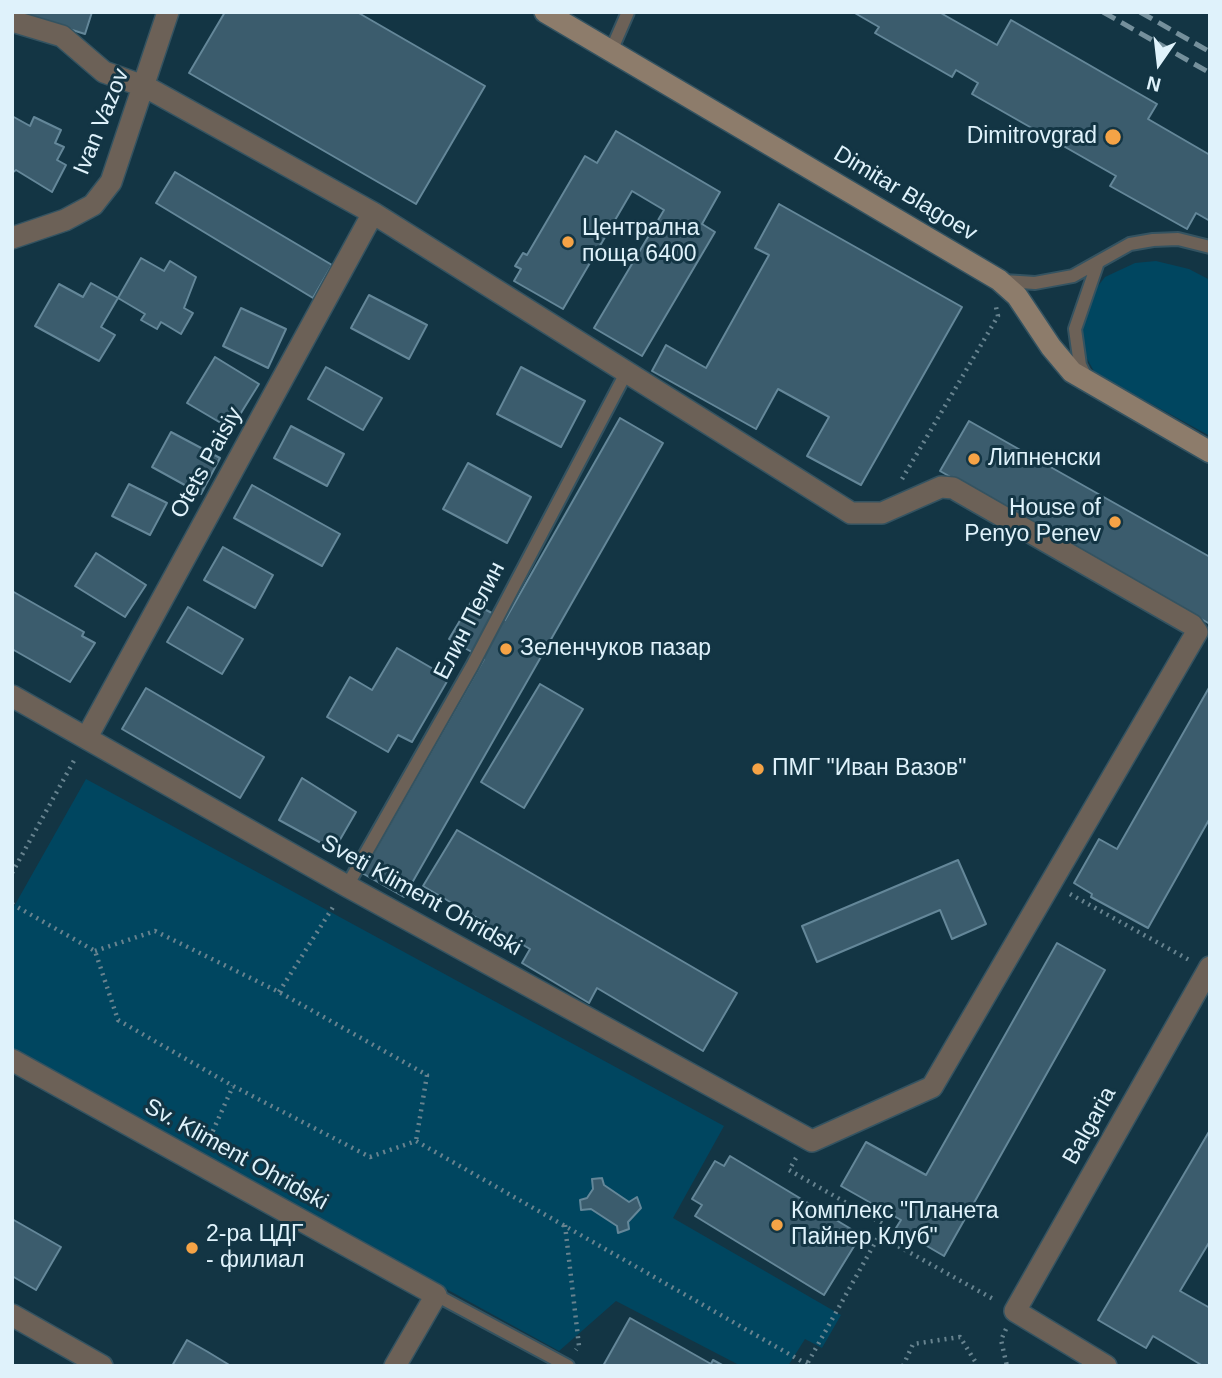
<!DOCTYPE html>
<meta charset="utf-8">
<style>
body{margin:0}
#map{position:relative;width:1222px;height:1378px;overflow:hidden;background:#133544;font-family:Arial,sans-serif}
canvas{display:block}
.frame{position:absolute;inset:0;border:14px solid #dff2fb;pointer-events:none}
.north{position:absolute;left:1124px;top:28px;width:70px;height:70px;-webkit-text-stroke:5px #133544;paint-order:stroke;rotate:194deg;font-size:19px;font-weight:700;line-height:28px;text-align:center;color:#dff2fb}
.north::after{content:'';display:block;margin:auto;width:24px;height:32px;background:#dff2fb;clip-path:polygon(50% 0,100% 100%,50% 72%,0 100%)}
</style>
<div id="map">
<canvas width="1222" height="1378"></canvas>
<div class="frame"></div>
<div class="north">N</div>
</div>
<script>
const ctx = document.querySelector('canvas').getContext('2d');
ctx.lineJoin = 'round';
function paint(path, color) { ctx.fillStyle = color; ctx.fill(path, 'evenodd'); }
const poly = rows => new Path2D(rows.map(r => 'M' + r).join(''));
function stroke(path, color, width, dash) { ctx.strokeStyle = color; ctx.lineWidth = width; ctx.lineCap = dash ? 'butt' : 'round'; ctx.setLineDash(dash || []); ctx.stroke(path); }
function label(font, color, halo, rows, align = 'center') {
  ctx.font = font + ' Arial,sans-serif'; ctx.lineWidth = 6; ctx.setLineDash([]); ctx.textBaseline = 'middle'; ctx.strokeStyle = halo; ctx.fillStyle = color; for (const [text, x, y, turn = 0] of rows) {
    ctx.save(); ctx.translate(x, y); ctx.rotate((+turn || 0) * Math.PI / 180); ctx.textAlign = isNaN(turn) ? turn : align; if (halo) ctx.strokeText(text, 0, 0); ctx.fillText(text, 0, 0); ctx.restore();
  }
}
paint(poly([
 [1156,261,1189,269,1210,280,1210,436,1095,373,1085,355,1082,333,1085,314,1091,295,1105,277,1135,263],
 [86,779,724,1126,673,1218,841,1315,822,1348,805,1339,788,1366,741,1366,616,1301,559,1351,12,1050,12,910]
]), '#004660');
const building = poly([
 [15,12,92,12,85,34,15,12],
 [225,12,357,12,485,86,416,204,189,73,225,12],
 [853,12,939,12,997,45,1011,20,1157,104,1148,119,1210,155,1210,221,1196,213,1187,229,1110,186,1116,176,972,94,978,83,956,70,952,77,875,33,879,27,853,12],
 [12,116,30,126,34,117,61,130,55,143,64,147,57,160,66,165,52,192,16,170,12,173,12,116],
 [616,131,720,192,702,224,715,232,642,356,594,328,664,210,632,191,563,309,514,281,521,269,515,266,523,253,527,255,585,156,597,163,616,131],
 [175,172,332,265,313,298,156,203,175,172],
 [779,204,962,307,861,485,807,456,829,417,778,389,756,429,652,371,666,345,706,368,769,255,755,248,779,204],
 [141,258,164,271,170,261,196,277,184,308,193,313,181,334,161,322,157,329,141,320,145,314,118,298,141,258],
 [91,283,118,298,101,327,115,335,99,361,35,326,59,284,83,297,91,283],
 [369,295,427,325,409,359,351,328,369,295],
 [241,308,286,329,268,368,223,346,241,308],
 [215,357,259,384,231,429,187,403,215,357],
 [326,367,382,398,363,430,308,399,326,367],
 [521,367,585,401,561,447,497,414,521,367],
 [620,418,663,443,404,897,362,873,484,659,449,639,471,602,505,620,620,418],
 [969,421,1210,557,1210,624,940,471,969,421],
 [291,426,344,454,327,486,274,458,291,426],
 [171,432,220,458,201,494,152,467,171,432],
 [468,463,531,497,507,543,443,509,468,463],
 [129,484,167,503,150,535,112,516,129,484],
 [252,485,340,534,322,566,234,518,252,485],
 [223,547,273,575,255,608,204,580,223,547],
 [96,553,146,585,125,617,75,586,96,553],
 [12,591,84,632,82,636,95,643,70,682,12,649,12,591],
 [188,607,243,639,222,674,167,642,188,607],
 [397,648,449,678,412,742,398,735,388,752,327,717,350,677,372,690,397,648],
 [540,684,583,709,524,808,481,782,540,684],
 [1210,686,1210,818,1148,928,1091,897,1092,894,1074,883,1099,839,1117,849,1210,686],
 [146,688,264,757,240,798,122,729,146,688],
 [302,778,356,812,334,850,279,820,302,778],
 [457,830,737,993,703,1051,597,988,589,1003,522,963,530,949,423,886,457,830],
 [958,860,986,924,952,939,940,910,817,962,802,926,958,860],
 [1057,943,1105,970,944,1256,896,1228,901,1220,841,1186,866,1142,926,1175,1057,943],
 [1210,1130,1210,1241,1180,1291,1210,1308,1210,1366,1203,1366,1153,1336,1146,1348,1098,1320,1210,1130],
 [730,1156,861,1235,824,1295,695,1216,702,1205,692,1199,715,1161,724,1166,730,1156],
 [602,1178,604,1185,629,1202,637,1197,641,1208,628,1222,629,1229,618,1233,617,1226,591,1209,581,1210,580,1200,587,1198,593,1189,592,1179,602,1178],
 [12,1219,61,1247,36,1290,12,1276,12,1219],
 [630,1318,711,1364,713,1360,724,1366,603,1366,630,1318],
 [187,1340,208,1352,231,1366,172,1366,187,1340]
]);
paint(building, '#3b5c6d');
stroke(building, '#648799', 2);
const lane = poly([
 [611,51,628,12],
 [1004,281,1035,283,1073,276,1130,244,1153,240,1178,239,1210,247],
 [1086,377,1080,365,1075,329,1097,265],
 [347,886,472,666,626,373],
 [436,1295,568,1366]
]);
const street = poly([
 [12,21,62,36,104,72,146,87,373,213,851,513,882,513,941,487,953,488,1192,625,1197,632,932,1087,812,1141,347,886,12,696],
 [12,238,65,220,93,205,111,182,168,12],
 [87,737,373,213],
 [12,1060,436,1295,395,1366],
 [12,1315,102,1366],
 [1106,1366,1015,1311,1210,967]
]);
const secondary = poly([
 [545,12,999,280,1017,296,1051,347,1072,372,1210,452]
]);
stroke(lane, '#345361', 16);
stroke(street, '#345361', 24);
stroke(secondary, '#345361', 24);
stroke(poly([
 [902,479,998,316,996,307],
 [12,873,76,757],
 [1070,894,1191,961],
 [12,904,95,951,118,1020,233,1086,370,1157,416,1141,810,1366],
 [95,951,155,931,279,992,427,1075,416,1141],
 [279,992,335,904],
 [207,1144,233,1086],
 [796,1158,789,1170,885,1225,807,1364],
 [565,1225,579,1346,576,1350],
 [880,1236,995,1300],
 [1006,1329,1001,1340,1007,1366],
 [903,1366,913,1344,960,1337,978,1366]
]), '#67838f', 4.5, [2, 5]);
stroke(lane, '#6c6157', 12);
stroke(street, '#6c6157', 21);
stroke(secondary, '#8d7c6b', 21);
stroke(poly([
 [1103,12,1210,73],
 [1140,12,1210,52]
]), '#75909c', 5, [14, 7]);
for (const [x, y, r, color] of [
 [1113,137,9,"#f5a346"],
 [568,242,7,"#f5a346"],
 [974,459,7,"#f5a346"],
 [1115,522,7,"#f5a346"],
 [506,649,7,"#f5a346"],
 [758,769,7,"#f5a346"],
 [777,1225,7,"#f5a346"],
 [192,1248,7,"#f5a346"]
]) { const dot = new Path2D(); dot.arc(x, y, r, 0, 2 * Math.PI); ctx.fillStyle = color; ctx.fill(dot); stroke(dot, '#133544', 2.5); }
label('23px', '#dff2fb', '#133544', [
 ["Ivan Vazov",102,122,-68],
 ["Dimitar Blagoev",905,194,31],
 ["Otets Paisiy",207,463,-61],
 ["Елин Пелин",470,621,-63],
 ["Sveti Kliment Ohridski",421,896,29],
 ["Balgaria",1090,1126,-61],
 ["Sv. Kliment Ohridski",236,1155,29]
]);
label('23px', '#dff2fb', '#133544', [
 ["Dimitrovgrad",1097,137,"right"],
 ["Централна",582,229],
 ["поща 6400",582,255],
 ["Липненски",988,459],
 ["House of",1101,509,"right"],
 ["Penyo Penev",1101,535,"right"],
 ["Зеленчуков пазар",520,649],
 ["ПМГ \"Иван Вазов\"",772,769],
 ["Комплекс \"Планета",791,1212],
 ["Пайнер Клуб\"",791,1238],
 ["2-ра ЦДГ",206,1235],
 ["- филиал",206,1261]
], 'left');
</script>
